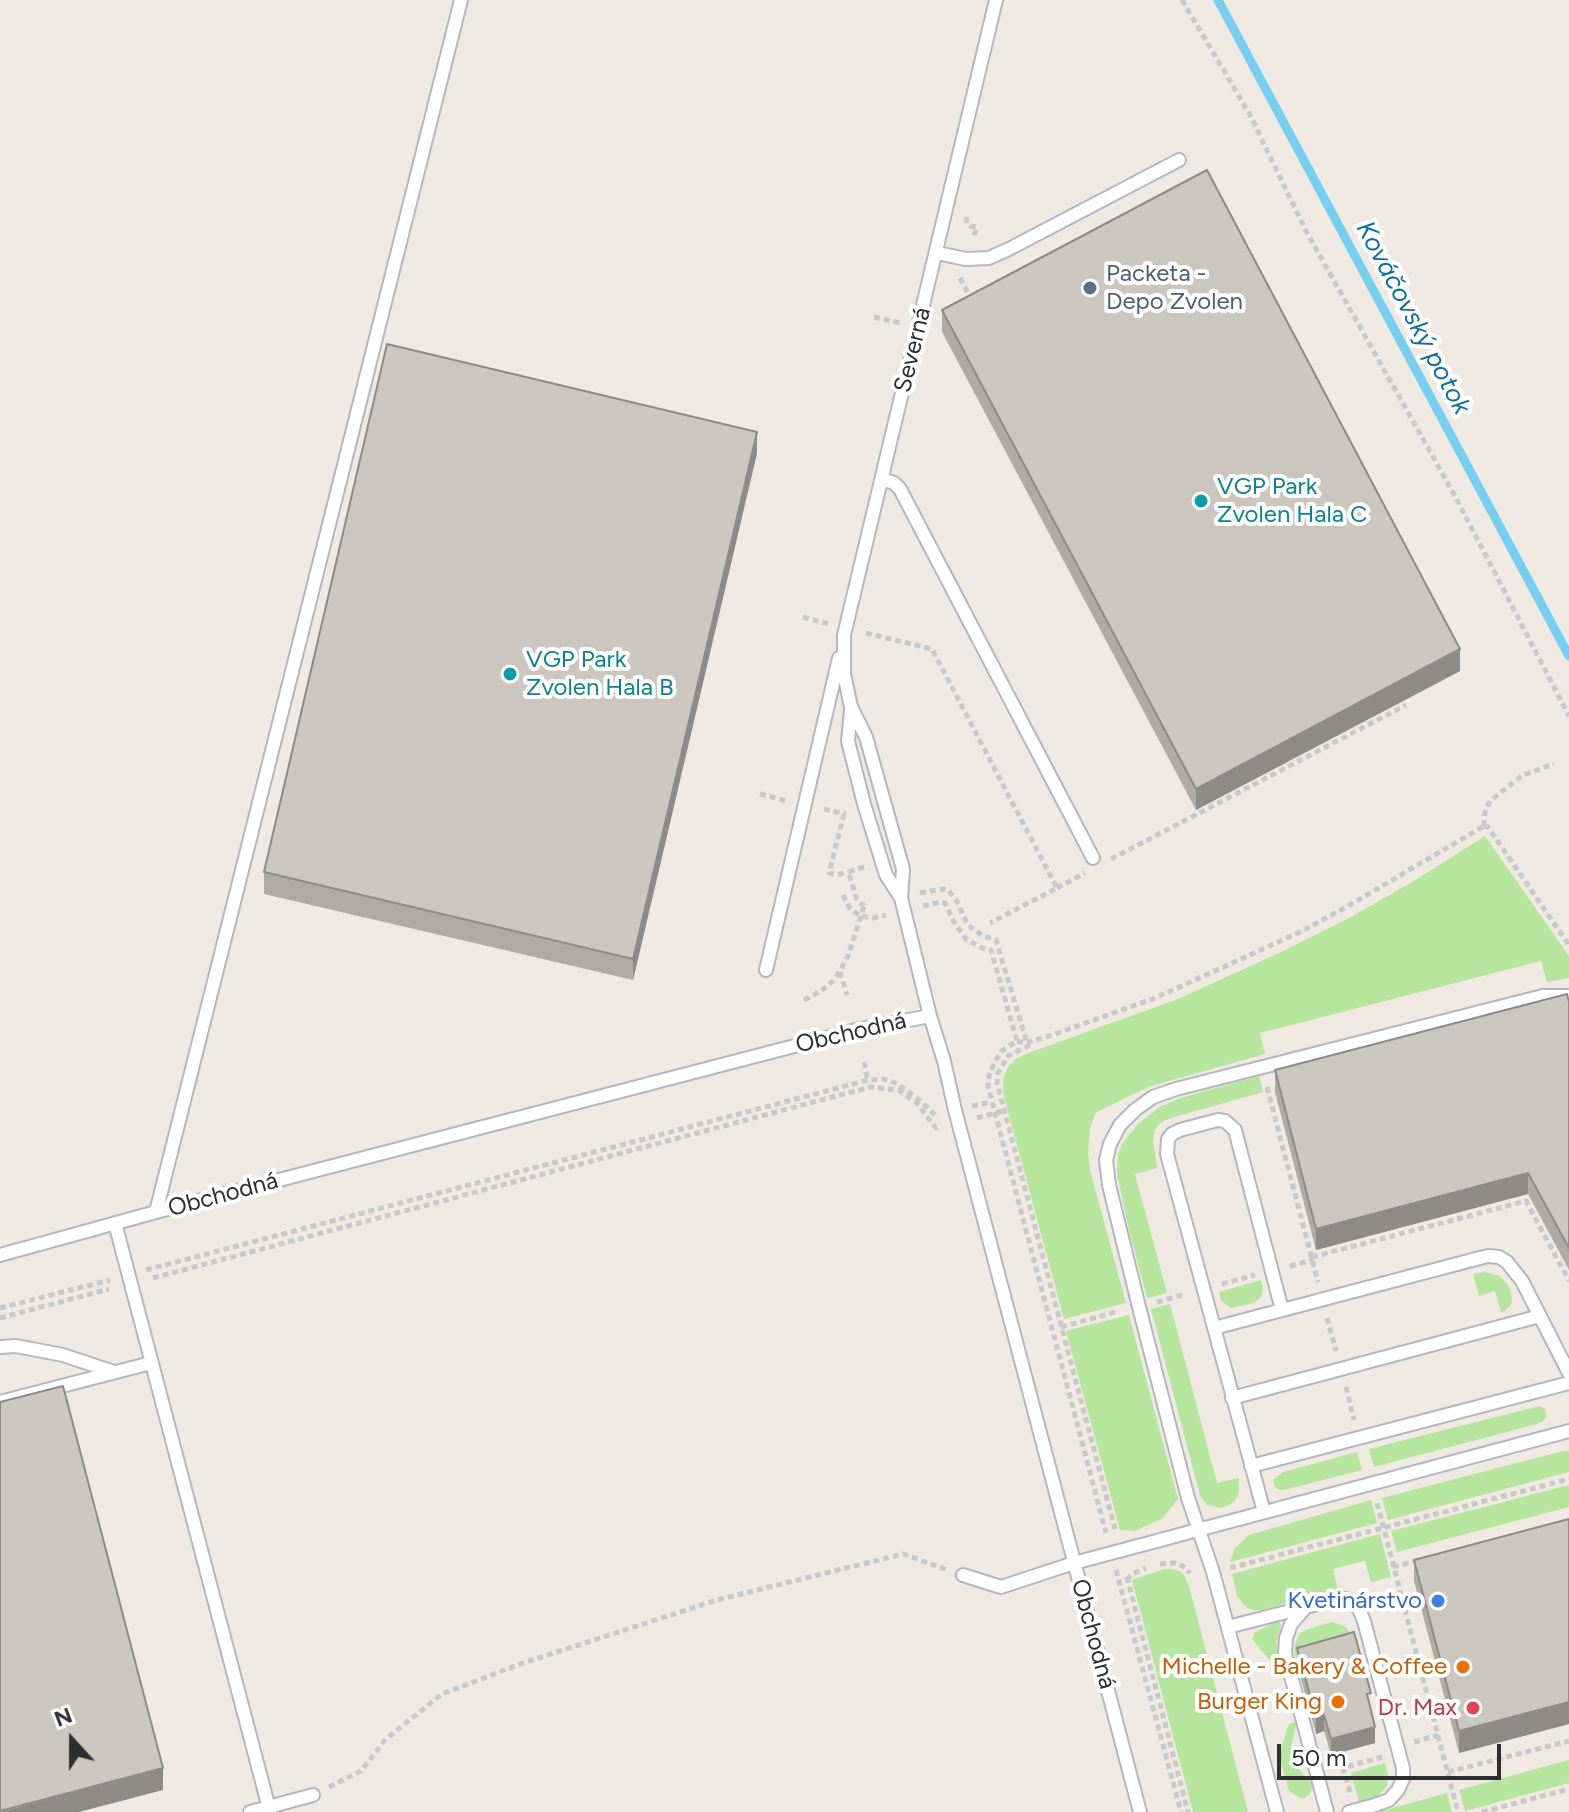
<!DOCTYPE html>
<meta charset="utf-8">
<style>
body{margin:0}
#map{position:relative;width:1569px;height:1812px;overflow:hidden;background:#efe9e1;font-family:Figtree,sans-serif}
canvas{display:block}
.north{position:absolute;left:32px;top:1700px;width:80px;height:80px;-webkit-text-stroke:6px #fff;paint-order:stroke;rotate:339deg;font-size:22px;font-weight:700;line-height:32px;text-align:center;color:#2e2e2e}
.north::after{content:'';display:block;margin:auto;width:28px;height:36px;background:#2e2e2e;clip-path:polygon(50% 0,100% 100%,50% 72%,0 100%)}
.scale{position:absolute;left:1277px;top:1744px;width:224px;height:36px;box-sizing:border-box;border:4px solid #2e2e2e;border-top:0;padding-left:10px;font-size:24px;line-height:28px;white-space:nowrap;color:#2e2e2e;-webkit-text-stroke:6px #fff;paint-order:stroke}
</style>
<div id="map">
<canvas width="1569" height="1812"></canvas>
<div class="north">N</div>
<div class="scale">50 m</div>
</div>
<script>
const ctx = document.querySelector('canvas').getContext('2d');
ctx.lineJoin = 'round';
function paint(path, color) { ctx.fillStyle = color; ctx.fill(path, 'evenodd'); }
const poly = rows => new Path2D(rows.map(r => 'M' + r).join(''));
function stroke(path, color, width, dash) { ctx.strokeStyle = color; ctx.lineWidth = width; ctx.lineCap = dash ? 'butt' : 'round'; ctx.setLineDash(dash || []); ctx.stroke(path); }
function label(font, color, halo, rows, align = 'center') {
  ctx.font = font + ' Figtree,sans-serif'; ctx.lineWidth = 8; ctx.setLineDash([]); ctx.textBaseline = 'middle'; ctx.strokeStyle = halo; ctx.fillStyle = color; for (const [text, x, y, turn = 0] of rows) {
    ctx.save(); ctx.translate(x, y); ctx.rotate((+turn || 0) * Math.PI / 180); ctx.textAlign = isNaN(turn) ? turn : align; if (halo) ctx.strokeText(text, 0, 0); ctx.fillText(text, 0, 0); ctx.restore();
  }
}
paint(poly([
 [1485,836,1569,956,1569,978,1547,982,1541,961,1260,1033,1265,1054,1148,1087,1099,1111,1095,1114,1090,1128,1088,1154,1090,1170,1126,1303,1064,1319,1004,1097,1003,1081,1007,1068,1017,1058,1031,1052,1178,999,1279,953,1349,918,1409,884],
 [1259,1076,1263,1092,1171,1118,1160,1123,1155,1130,1153,1140,1157,1168,1135,1174,1167,1293,1147,1298,1129,1230,1117,1174,1118,1155,1122,1144,1138,1124,1161,1106,1180,1098],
 [1485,1272,1500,1276,1508,1285,1511,1292,1512,1302,1510,1306,1505,1311,1501,1312,1495,1291,1479,1296,1473,1274],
 [1261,1280,1263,1288,1262,1296,1254,1303,1231,1308,1221,1301,1219,1292],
 [1170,1304,1217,1483,1239,1478,1239,1492,1237,1497,1234,1502,1222,1508,1207,1505,1200,1495,1151,1309],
 [1129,1315,1178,1499,1163,1518,1135,1531,1120,1530,1066,1331],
 [1540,1406,1545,1409,1546,1417,1543,1421,1537,1424,1374,1467,1369,1449],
 [1563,1451,1569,1451,1569,1472,1388,1520,1382,1498],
 [1357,1452,1362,1470,1284,1490,1279,1490,1275,1487,1273,1480,1283,1472],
 [1569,1485,1569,1507,1397,1552,1391,1531],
 [1371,1500,1377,1523,1230,1562,1235,1548,1249,1535],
 [1380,1534,1391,1577,1371,1582,1365,1561,1333,1569,1338,1590,1261,1610,1253,1610,1246,1607,1237,1596,1232,1574],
 [1164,1569,1172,1569,1179,1571,1184,1575,1189,1586,1248,1812,1193,1812,1132,1580],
 [1279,1621,1281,1625,1276,1643,1281,1661,1273,1664,1252,1639,1255,1632],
 [1332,1622,1344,1626,1349,1631,1354,1649,1296,1664,1294,1648,1299,1634,1308,1629],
 [1297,1722,1291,1746,1297,1767,1312,1784,1311,1793,1305,1798,1300,1798,1289,1791,1279,1755,1289,1724],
 [1569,1760,1569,1783,1465,1811,1459,1790],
 [1385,1763,1388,1775,1387,1786,1377,1797,1359,1802,1351,1773],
 [1447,1793,1452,1812,1379,1812,1396,1807]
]), '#b6e59e');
stroke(poly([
 [1218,0,1569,656]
]), '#75cff0', 9);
const service = poly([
 [937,253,966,259,989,258,1009,249,1179,160],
 [882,479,894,483,900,489,1093,858],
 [851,710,848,741,864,804,886,875,901,898],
 [766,970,839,658],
 [930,1016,901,898,903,869,866,737,851,707,844,674,844,635,996,0],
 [156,1212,461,0],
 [115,1223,270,1812],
 [0,1255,156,1212,856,1030,930,1016,944,1061,955,1110,1140,1812],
 [1214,1328,1476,1259,1488,1256,1499,1257,1507,1262,1522,1281,1569,1373],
 [0,1347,16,1346,63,1355,114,1372],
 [1232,1398,1540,1316],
 [0,1402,151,1363],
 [1251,1466,1569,1383],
 [1264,1512,1167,1154,1168,1139,1172,1134,1180,1130,1218,1120,1225,1121,1235,1130,1282,1310],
 [963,1575,1001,1587,1074,1563,1569,1431],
 [1305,1608,1291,1624,1286,1638,1285,1653,1327,1812],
 [1228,1627,1341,1598,1350,1600,1359,1609,1364,1621,1403,1768,1403,1779,1398,1790,1389,1800,1375,1805,1349,1812],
 [250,1812,313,1795],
 [1277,1812,1213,1572,1188,1498,1139,1307,1109,1185,1106,1160,1110,1144,1120,1125,1135,1110,1153,1097,1176,1089,1543,996,1569,996]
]);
stroke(service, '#b4b7c1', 16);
stroke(poly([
 [1182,0,1249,113,1306,231,1455,496,1569,716],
 [966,217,967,223,970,226,977,227,973,239],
 [960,278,972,301],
 [874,317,900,323],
 [803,617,829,624],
 [866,633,932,649,1057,888,990,923],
 [760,794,787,801],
 [824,809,846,814],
 [844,814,829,873,837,875,848,872],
 [1484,826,1488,827,1569,945],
 [1484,826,1485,812,1490,801,1523,775,1554,764],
 [1111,859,1406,705],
 [864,867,848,872,857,899,864,906],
 [1057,888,1085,873],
 [920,893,942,889,948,890,958,903,963,916,968,925,983,936,996,940,1028,1046,1008,1056,998,1073,997,1083,1115,1529],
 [843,895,849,907,860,916,873,918,886,915],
 [923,906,941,902,945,903,954,922,966,939,982,948,991,950,1017,1041,1002,1051,995,1061,989,1075,988,1086,1106,1533],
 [840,972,847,995],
 [804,1000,821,991,833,981,840,971,848,956,864,906],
 [1017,1041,1027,1043,1055,1034,1155,998,1217,970,1302,931,1348,906,1484,826],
 [864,1062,868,1081],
 [1267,1087,1318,1282],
 [972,1106,991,1102],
 [977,1118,1003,1111],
 [1312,1257,1526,1201,1569,1281],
 [1290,1266,1313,1260],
 [146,1270,868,1080,884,1079,898,1084,921,1101,935,1115],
 [153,1278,870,1087,898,1090,916,1102,936,1128,938,1127],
 [1222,1284,1255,1275],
 [1157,1302,1186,1294],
 [0,1308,110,1280],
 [0,1318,109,1289],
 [1327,1318,1336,1351],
 [1061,1327,1119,1311],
 [1346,1387,1354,1420],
 [1377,1503,1458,1812],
 [1160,1564,1175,1563,1183,1566,1190,1573],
 [1393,1567,1419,1560],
 [1230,1568,1569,1479],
 [1116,1570,1181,1812],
 [1127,1577,1188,1812],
 [1127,1580,1132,1574,1146,1568],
 [1414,1742,1438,1735],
 [1448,1772,1569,1741],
 [329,1787,361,1771,386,1739,442,1694,523,1663,717,1600,903,1554,948,1570],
 [1350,1792,1343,1768,1382,1757],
 [1482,1812,1569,1789]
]), '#c9c9c9', 5, [6, 4]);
stroke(service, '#fff', 12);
paint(poly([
 [942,310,1460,671,1196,810,942,332],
 [757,453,633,980,264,894,264,872],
 [1569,1002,1569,1270,1528,1194,1316,1250,1275,1092,1275,1070],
 [1569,1519,1569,1724,1459,1753,1414,1581,1414,1560],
 [1297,1648,1371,1709,1375,1743,1331,1755,1324,1731,1316,1734,1297,1664]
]), '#afaba4');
paint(poly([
 [757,432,757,453,633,980,633,959],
 [1460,649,1460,671,1196,810,1196,789],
 [1528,1173,1528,1194,1316,1250,1316,1229],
 [1569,1702,1569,1724,1459,1753,1459,1731],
 [1324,1715,1324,1731,1316,1734,1316,1717],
 [1375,1727,1375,1743,1331,1755,1331,1739],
 [163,1768,163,1790,79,1812,0,1812]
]), '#8e8b86');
const building = poly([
 [1207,170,1460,649,1196,789,942,310,1207,170],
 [387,344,757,432,633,959,264,872,387,344],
 [1567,994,1569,1002,1569,1248,1528,1173,1316,1229,1275,1070,1567,994],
 [63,1386,163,1768,0,1811,0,1402,63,1386],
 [1569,1519,1569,1702,1459,1731,1414,1560,1569,1519],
 [1354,1632,1371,1693,1367,1694,1375,1727,1331,1739,1324,1715,1316,1717,1297,1648,1354,1632]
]);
paint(building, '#cbc7bf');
stroke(building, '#8e8b86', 2);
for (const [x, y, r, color] of [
 [1090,288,8,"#5c6f8a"],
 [1201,501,8,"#0f9aa8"],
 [510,674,8,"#0f9aa8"],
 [1438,1601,8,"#3f7fe0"],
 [1463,1667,8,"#e8710a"],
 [1338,1702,8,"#e8710a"],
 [1473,1708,8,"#e0444e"]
]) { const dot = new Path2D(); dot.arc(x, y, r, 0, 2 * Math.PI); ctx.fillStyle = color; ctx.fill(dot); stroke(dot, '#fff', 3); }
label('24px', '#4e5e75', '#fff', [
 ["Packeta -",1106,274],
 ["Depo Zvolen",1106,302]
], 'left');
label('24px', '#2e2e2e', '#fff', [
 ["Severná",913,350,-76],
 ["Obchodná",851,1033,-13],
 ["Obchodná",223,1195,-15],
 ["Obchodná",1093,1634,75]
]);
label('24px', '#0d838f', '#fff', [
 ["VGP Park",1217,487],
 ["Zvolen Hala C",1217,515],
 ["VGP Park",526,660],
 ["Zvolen Hala B",526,688]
], 'left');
label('24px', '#366cbe', '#fff', [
 ["Kvetinárstvo",1422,1601]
], 'right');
label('24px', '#c56008', '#fff', [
 ["Michelle - Bakery & Coffee",1447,1667],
 ["Burger King",1322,1702]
], 'right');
label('24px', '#be3a42', '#fff', [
 ["Dr. Max",1457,1708]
], 'right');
label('italic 26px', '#0d6fa3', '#fff', [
 ["Kováčovský potok",1413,318,62]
]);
</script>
